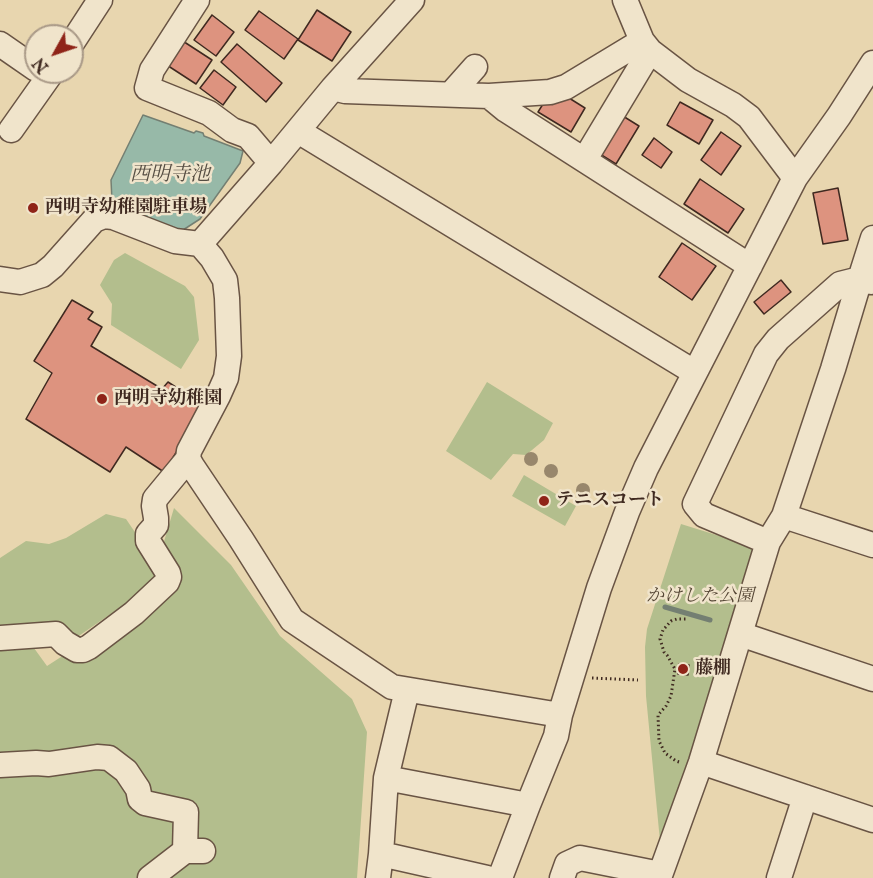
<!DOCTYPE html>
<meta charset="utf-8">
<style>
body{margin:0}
#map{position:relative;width:873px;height:878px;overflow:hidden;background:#e8d6af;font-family:"IM FELL English",serif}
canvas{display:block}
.north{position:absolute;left:24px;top:24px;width:60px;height:60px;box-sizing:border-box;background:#f0e4cb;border:2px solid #a99987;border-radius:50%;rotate:230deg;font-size:16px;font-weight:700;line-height:24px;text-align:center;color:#3f2920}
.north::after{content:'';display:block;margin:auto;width:21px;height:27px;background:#8f2418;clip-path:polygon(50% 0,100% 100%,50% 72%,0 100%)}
</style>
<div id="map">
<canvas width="873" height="878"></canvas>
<div class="north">N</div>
</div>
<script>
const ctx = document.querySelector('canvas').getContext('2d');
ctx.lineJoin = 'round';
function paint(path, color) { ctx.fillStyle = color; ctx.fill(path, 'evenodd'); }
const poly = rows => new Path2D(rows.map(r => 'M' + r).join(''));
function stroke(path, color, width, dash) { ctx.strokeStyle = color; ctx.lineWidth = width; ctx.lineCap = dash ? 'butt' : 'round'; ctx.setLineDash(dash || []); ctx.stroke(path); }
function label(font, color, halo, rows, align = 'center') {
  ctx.font = font + ' "IM FELL English","Noto Serif JP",serif'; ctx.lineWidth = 5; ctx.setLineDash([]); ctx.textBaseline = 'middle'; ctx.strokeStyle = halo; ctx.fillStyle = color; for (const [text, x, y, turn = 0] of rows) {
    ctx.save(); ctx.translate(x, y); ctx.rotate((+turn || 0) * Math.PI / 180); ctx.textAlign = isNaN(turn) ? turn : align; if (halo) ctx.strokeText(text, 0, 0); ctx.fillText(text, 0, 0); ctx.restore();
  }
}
paint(poly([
 [125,253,185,286,194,297,199,340,181,369,111,325,112,304,100,285,114,260],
 [487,382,553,423,544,440,526,455,513,454,491,480,446,451],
 [524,475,576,506,565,526,512,496],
 [174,508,231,565,280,636,352,699,367,732,357,878,0,878,0,645,26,637,47,666,166,589,160,555],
 [106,514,126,519,162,572,160,580,70,642,0,631,0,558,26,541,49,544,66,538],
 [681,524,755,547,689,764,660,841,646,696,645,647,647,629]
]), '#b3be8d');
const water = poly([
 [143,115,194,133,196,131,203,133,204,136,243,151,240,163,200,219,183,230,174,229,117,207,112,201,111,180,143,115]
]);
paint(water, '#97b9a8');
stroke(water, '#747f72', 1.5);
stroke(poly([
 [665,607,710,620]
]), '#747f72', 5);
const building = poly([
 [317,10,351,32,332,61,298,40,317,10],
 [259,11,298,39,284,59,245,30,259,11],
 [212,15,234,32,216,56,194,40,212,15],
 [172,34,212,60,196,84,156,58,172,34],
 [237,44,282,83,266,102,221,62,237,44],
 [214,70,236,87,223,105,200,88,214,70],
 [553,88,585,108,571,132,538,112,553,88],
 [680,102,713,120,699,144,667,125,680,102],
 [618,113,639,126,616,164,595,151,618,113],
 [721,132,741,146,721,175,701,160,721,132],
 [654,138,672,152,661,168,642,155,654,138],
 [700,179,744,209,728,233,684,204,700,179],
 [838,188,848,240,823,244,813,193,838,188],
 [682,243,716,266,692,300,659,277,682,243],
 [781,280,791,292,764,314,754,302,781,280],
 [72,300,93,312,88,319,102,327,91,346,162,389,168,382,205,406,164,472,126,447,110,472,26,419,52,373,34,361,72,300],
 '707.5 662a4.5 4.5 0 1 1 9 0a4.5 4.5 0 1 1-9 0Z',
 [679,664,689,665,688,675,678,674,679,664]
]);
paint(building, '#dd937f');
stroke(building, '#3f2920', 1.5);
const minor = poly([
 [197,0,152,70,147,88,209,113,232,130,248,136,271,163],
 [625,0,642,41,650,51],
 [72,43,100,0],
 [0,44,36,69],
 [333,88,345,91,489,96,506,110,750,266],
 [451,94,475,67],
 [489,96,550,92,566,87,642,41],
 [11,130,52,72],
 [298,131,694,372],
 [585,159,650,51,688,80,733,105,749,117,795,178],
 [200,244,271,163,333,88,412,0],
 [0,279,20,282,42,275,53,266,94,220,104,216,113,217,175,241,200,244,212,258,225,280,227,298,229,356,226,378,218,396,189,451,188,459,192,466,241,539,292,620,392,687,560,715],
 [784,516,873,545],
 [768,542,704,515,695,504,766,354,778,339,840,284,860,279,871,282],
 [740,634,873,679],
 [0,638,56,634,65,643,77,650,83,650,89,647,134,613,167,582,169,577,168,573,148,541,148,534,156,525,156,518,154,506,155,499,188,459],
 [701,762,873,820],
 [0,765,36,763,49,764,97,757,109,758,126,771,138,789,140,799,145,803,186,812,185,851],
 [386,778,528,805],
 [381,854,487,878],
 [150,878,185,851,203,851],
 [378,878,381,854,386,778,407,690],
 [500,878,528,805,556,736,560,715,599,588,627,512,646,468,795,178,839,116,873,63],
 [562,878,567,864,580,858,660,874],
 [659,878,701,762,768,542,784,516,833,369,860,279,873,238],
 [779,878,805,797]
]);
stroke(minor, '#695444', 27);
stroke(poly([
 [592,678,638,680],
 [679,762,676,761,665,753,659,741,658,715,666,706,671,696,675,669,667,655,664,652,660,639,663,630,671,621,677,619,687,619]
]), '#3f2920', 3, [1.5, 3]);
stroke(minor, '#f0e4cb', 24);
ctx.fillStyle = '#98876c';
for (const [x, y] of [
 [531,459],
 [551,471],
 [583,490]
]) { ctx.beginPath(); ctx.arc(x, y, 7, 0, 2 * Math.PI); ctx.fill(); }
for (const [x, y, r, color] of [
 [33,208,6,"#8f2418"],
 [102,399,6,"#8f2418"],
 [544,501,6,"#8f2418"],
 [683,669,6,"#8f2418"]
]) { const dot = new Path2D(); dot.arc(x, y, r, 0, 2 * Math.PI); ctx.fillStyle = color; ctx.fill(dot); stroke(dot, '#f0e4cb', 2); }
label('bold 18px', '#3f2920', '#f0e4cb', [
 ["西明寺幼稚園駐車場",45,208],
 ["西明寺幼稚園",114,399],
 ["テニスコート",556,501],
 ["藤棚",695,669]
], 'left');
label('italic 18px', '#564736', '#f0e4cb', [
 ["かけした公園",700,597]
]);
label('italic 20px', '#554d42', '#f0e4cb', [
 ["西明寺池",170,176]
]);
</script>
